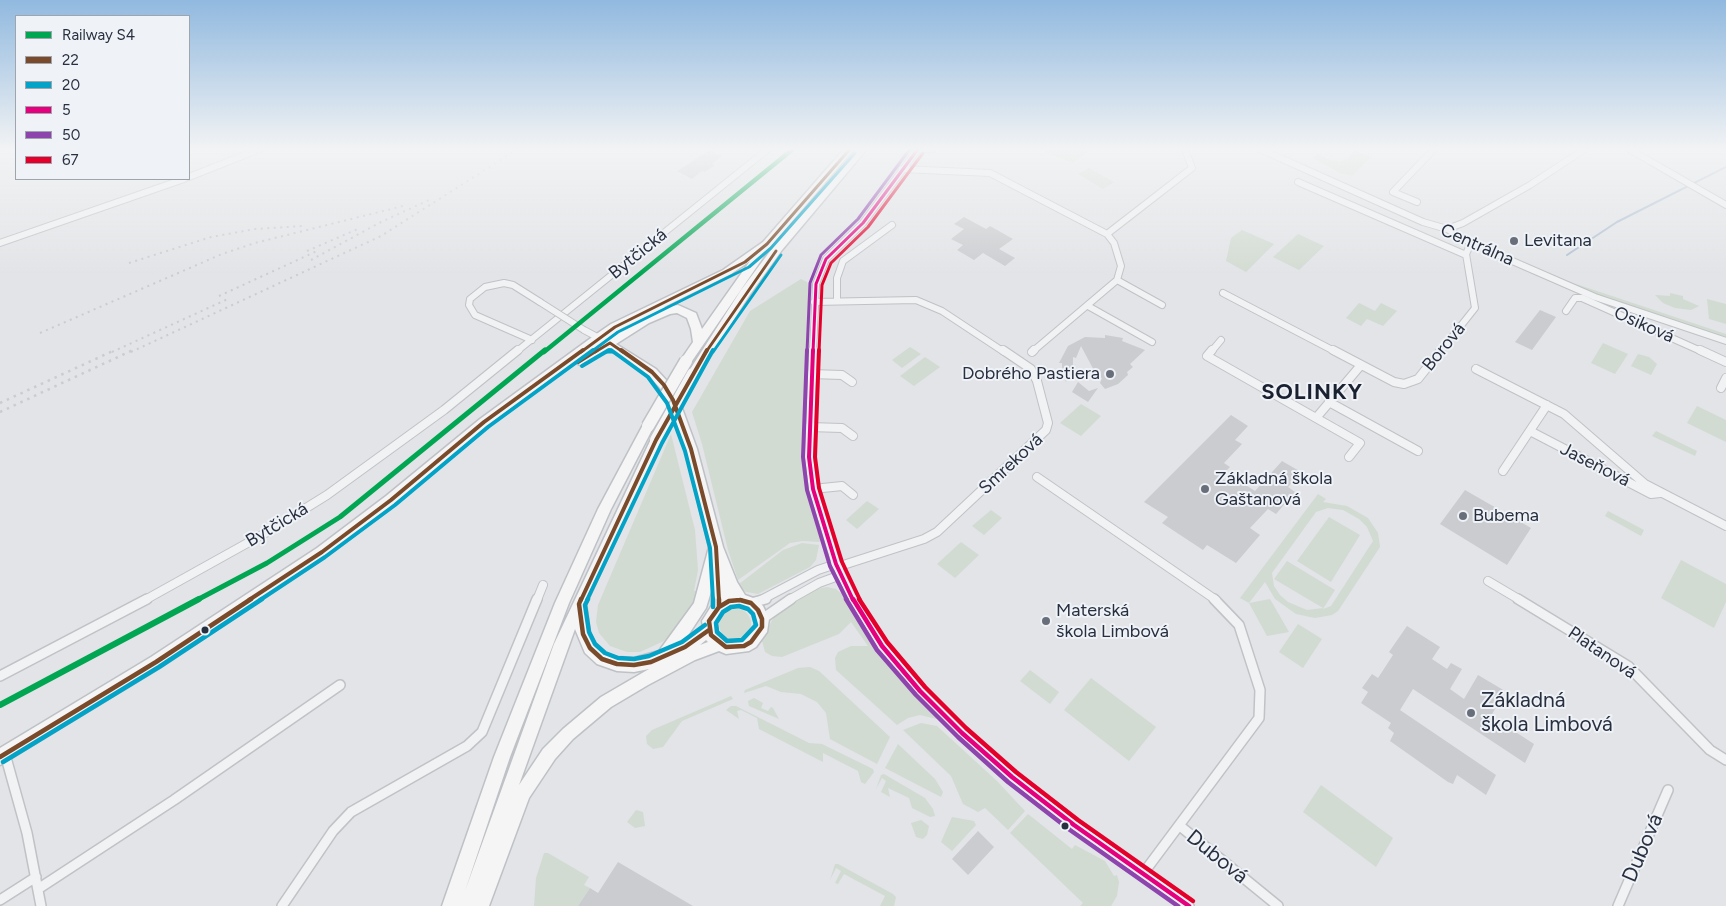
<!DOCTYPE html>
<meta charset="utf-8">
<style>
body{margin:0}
#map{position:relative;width:1726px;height:906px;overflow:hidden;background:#e2e4e7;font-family:Figtree,sans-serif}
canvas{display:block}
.legend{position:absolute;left:15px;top:15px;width:175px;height:165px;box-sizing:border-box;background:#eff2f6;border:1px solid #9fa4ad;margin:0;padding:6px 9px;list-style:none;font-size:15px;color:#283040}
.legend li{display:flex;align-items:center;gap:10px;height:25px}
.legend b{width:25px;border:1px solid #9fa4ad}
</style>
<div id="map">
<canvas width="1726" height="906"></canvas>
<ul class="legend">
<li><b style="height:6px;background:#00a651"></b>Railway S4</li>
<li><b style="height:6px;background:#7a4b2a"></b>22</li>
<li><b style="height:6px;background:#02a3c7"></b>20</li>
<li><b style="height:6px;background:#e5007d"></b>5</li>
<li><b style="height:6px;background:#8e44ad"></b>50</li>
<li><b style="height:6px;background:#e4002b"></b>67</li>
</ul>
</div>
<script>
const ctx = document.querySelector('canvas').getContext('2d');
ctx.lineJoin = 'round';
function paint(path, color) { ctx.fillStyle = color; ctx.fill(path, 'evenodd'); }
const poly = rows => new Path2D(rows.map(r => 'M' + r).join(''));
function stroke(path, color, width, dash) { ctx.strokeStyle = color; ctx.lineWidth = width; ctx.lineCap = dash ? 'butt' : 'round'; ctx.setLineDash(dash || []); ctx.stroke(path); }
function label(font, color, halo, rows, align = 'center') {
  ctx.font = font + ' Figtree,sans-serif'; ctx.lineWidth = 4; ctx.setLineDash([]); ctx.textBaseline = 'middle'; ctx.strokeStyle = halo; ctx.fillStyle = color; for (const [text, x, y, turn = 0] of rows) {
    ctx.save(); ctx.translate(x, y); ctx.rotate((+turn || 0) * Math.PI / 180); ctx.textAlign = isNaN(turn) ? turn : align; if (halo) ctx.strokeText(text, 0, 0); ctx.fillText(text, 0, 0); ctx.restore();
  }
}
paint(poly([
 [1048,149,1082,149,1088,152,1073,163,1044,152],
 [1354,150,1371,157,1352,176,1339,173,1313,158,1318,154,1330,160,1340,161,1348,159],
 [1089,168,1114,182,1103,189,1078,174],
 [1242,230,1274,244,1246,272,1226,261,1231,238],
 [1298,234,1324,246,1299,270,1273,257],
 [801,279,807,282,810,292,803,452,805,471,822,540,819,542,803,541,790,543,738,580,728,550,702,444,692,412,750,311],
 [1564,280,1726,334,1726,338,1616,302],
 [1670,293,1683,296,1683,299,1699,306,1691,310,1675,308,1663,303,1655,295,1670,296],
 [1707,299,1726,304,1726,324,1709,319],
 [1359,303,1375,311,1381,303,1397,311,1383,326,1367,319,1361,326,1346,318],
 [1603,343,1628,354,1615,374,1591,363],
 [910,347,921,354,902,368,892,360],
 [1638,354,1649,357,1657,364,1651,375,1631,366],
 [925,357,940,367,914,386,900,376],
 [1081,404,1101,416,1081,436,1060,423],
 [1697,406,1726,420,1726,442,1687,423],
 [1656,431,1697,451,1695,456,1652,436],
 [671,434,695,530,698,570,694,591,699,591,691,609,674,633,664,641,640,652,627,652,610,646,599,633,596,622,598,605],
 [1318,494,1326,499,1323,502,1347,506,1368,518,1378,533,1380,547,1338,611,1332,615,1315,618,1296,614,1275,599,1265,582,1249,603,1270,599,1289,632,1267,636,1249,603,1240,598],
 [1328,508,1343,510,1359,519,1367,527,1373,541,1331,606,1323,609,1335,590,1287,561,1274,579,1323,608,1307,610,1288,602,1280,595,1274,586,1272,573,1316,512],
 [867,501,879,509,857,529,846,520],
 [991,510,1002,518,984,535,972,526],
 [1608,511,1644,530,1641,536,1605,516],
 [1329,517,1360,535,1331,582,1297,561],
 [961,542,979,555,955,578,937,564],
 [802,543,819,545,816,560,810,567,758,594,746,592,740,587,739,584,783,550],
 [1681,560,1726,584,1726,602,1714,628,1661,598],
 [827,587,836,589,843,595,877,649,941,720,920,715,908,718,897,725,836,670,835,658,838,652,851,646,868,646,851,622,839,634,782,657,772,656,765,652,762,641,774,616,816,589],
 '719 624a16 16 0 1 1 32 0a16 16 0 1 1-32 0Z',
 [1298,624,1322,639,1303,668,1279,652],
 [810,667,819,671,890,737,877,764,830,739,826,713,817,702,801,694,781,692,766,686,744,693,745,690,798,668],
 [1030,670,1059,692,1050,704,1020,681],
 [1091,678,1156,727,1129,761,1064,710],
 [731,696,733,699,682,721,663,747,653,749,647,744,646,736,652,730],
 [754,698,763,703,761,708,768,711,771,707,773,708,779,719,749,706,748,701],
 [731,706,736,706,809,743,822,744,873,769,874,772,865,784,861,782,858,771,823,753,823,762,759,729,757,718,741,710,737,711,739,719,726,710],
 [921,723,937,726,997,781,1025,811,1008,830,985,808,978,812,963,804,951,776,903,730],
 [898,744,935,779,943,792,941,797,885,768],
 [884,774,925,798,933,809,935,816,930,817,912,808,909,798,888,788,890,797,881,792,886,781,882,778,876,789,881,775],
 [1321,785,1393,838,1376,867,1303,812],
 [636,810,643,812,645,826,635,828,627,822],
 [1028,814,1072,849,1075,845,1105,861,1114,876,1117,875,1119,882,1117,896,1111,906,1080,906,1083,903,1010,833],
 [952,817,974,821,976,825,952,851,941,842],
 [921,820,929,826,927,835,923,839,916,837,911,823],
 [544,853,548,853,589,877,584,885,590,888,578,906,534,906,536,878],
 [835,864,838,864,893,894,896,897,894,906,880,906,885,896,844,874,838,884,835,883,841,871,836,868,830,880]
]), '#d2dbd2');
stroke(poly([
 [1567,255,1617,222,1726,167]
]), '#b0c0d2', 2);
paint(poly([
 [710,150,722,156,712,164,715,165,705,172,702,171,692,179,677,171],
 [964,217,986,229,990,226,1013,239,999,249,1015,258,1005,266,983,253,974,260,957,250,963,245,951,239,964,229,954,224],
 [1540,310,1556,317,1532,350,1515,342],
 [1105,335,1123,338,1122,341,1145,350,1130,364,1133,367,1127,372,1128,375,1118,384,1105,389,1100,383,1102,378,1097,376,1081,346,1076,358,1073,357,1073,365,1066,382,1062,371,1062,363,1059,363,1068,346,1085,337,1105,338],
 [1078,382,1089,391,1098,388,1088,402,1072,392],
 [1231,415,1248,426,1235,440,1242,444,1224,463,1230,467,1220,477,1233,486,1238,480,1255,491,1282,461,1301,472,1288,487,1295,492,1276,514,1268,509,1250,528,1260,535,1236,563,1207,545,1203,550,1162,523,1168,517,1144,502],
 [1465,490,1531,528,1507,565,1440,524],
 [1407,626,1440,647,1432,659,1447,669,1451,663,1462,669,1450,689,1464,699,1478,675,1505,691,1491,716,1534,744,1525,763,1413,689,1400,710,1496,775,1486,795,1457,775,1453,784,1448,782,1390,741,1394,733,1388,728,1391,723,1361,703,1368,692,1362,688,1372,674,1378,678,1393,655,1389,652],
 [978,831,994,847,968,875,952,859],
 [618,862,693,906,578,906,590,888,598,893]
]), '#cacccf');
const streetFar2 = poly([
 [921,149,933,149],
 [1260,149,1423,222,1447,229,1471,243,1595,297,1726,341],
 [1629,149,1726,205],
 [902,169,990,173,1107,234,1114,243,1121,266,1117,280,1032,352],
 [189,177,260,149],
 [1298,182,1466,255],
 [1417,202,1393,192,1434,149],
 [1447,229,1463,223,1530,185,1585,149],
 [1107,234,1192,168,1185,149],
 [0,243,184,179],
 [1117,280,1162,305],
 [1223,293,1336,352],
 [837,301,837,278,843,261,892,225],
 [814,302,916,300,942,311,1004,352],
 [1088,306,1152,342],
 [1566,311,1575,298,1582,298,1703,352],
 [584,330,599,338],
 [532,340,475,315,469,305,470,299,485,287,504,283,513,285,540,302],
 [516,352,768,149],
 [813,352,816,284,826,259,863,223,918,149],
 [1211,352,1221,340],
 [1440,352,1475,308,1466,254,1471,243]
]);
const streetFar1 = poly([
 [813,350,809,457,813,489,836,564,853,600],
 [1212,350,1207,356,1360,443,1349,457],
 [1333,350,1394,382,1404,384,1418,379,1441,350],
 [1700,350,1726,362],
 [1032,352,1034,350],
 [1476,369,1564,414,1645,484,1726,526],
 [811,374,842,375,852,382],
 [1721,388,1726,378],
 [1329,402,1418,451],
 [1316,418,1361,365],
 [809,427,842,428,853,436],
 [1530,431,1651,494,1660,493],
 [1503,471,1547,405],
 [1037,477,1216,600],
 [813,489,842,486,853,495],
 [837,567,924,539,937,532,1046,430,1048,423,1037,381,1031,369,1003,350],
 [1488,581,1520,600],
 [145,600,269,531,327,495,444,410,518,350],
 [537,600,543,585],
 [761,600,818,570,836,564],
 [789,600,819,583,841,575]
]);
const street = poly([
 [853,599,882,646,920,691,962,733,1012,777,1074,825,1189,906],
 [1518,599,1628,666,1710,750,1726,760],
 [751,603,766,599],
 [762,619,791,599],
 [0,676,147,599],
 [5,754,27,833,41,906],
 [1180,826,1278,906],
 [1142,875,1259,718,1260,690,1239,625,1214,599],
 [38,889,174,800,340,685],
 [0,900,36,877],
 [282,906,333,831,351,812,467,746,482,732,537,599],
 [1618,906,1668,790]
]);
const primary = poly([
 [844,149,854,149,771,246,690,364,682,364,680,361,693,342,691,329,687,318,677,313,670,314,649,323,616,344,656,369,668,382,679,400,697,449,723,547,737,582,745,595,756,599,763,606,769,619,767,632,756,647,749,651,726,654,719,651,695,660,648,685,611,707,573,739,555,759,529,798,489,906,442,906,494,757,555,603,598,509,644,423,652,423,654,426,611,509,569,603,510,757,465,891,554,644,652,437,656,435,662,440,586,604,590,633,595,643,607,654,617,657,634,658,659,651,694,603,709,547,685,449,667,400,660,388,648,375,608,349,584,364,580,365,575,362,488,425,396,504,327,556,161,667,0,765,0,748,151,657,317,548,386,496,480,419,595,335,611,324,723,270,763,242,844,149],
 [750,261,702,329,696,313,678,305,664,307,731,274,750,261],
 [630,324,608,338,619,330,630,324],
 [713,585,712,605,702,621,703,626,687,637,706,608,713,585],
 [740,606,747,608,753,614,755,625,742,640,727,640,718,632,716,622,724,611,731,607,740,606],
 [575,629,585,653,597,664,617,671,634,672,649,669,601,697,563,729,543,749,519,785,575,629],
 [706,640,708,642,700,645,706,640],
 [857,149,867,149,782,250,749,296,697,377,689,377,687,374,689,371,741,290,774,246,857,149]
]);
stroke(streetFar2, '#c0c2c5', 8);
stroke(streetFar1, '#c0c2c5', 10);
stroke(street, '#c0c2c5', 12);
stroke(primary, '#bec1c5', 3);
stroke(streetFar2, '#f1f2f3', 6);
stroke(streetFar1, '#f1f2f3', 8);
stroke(street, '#f1f2f3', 9);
paint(primary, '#f5f5f6');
stroke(poly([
 [307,251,360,228],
 [311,260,381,222,429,200],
 [129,263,211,237,255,229,303,226],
 [219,296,317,251],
 [40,333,222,254,255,243,403,206],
 [112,352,230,298],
 [131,352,381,236,518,149]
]), '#cacccf', 2, [2, 4.5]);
stroke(poly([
 [0,403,115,350],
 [0,412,133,350]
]), '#cacccf', 2.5, [2.5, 5]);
const streetBridge = poly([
 [540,302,584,330]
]);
const primaryBridge = poly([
 [648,426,686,361],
 [656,440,693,374]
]);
stroke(streetBridge, '#c0c2c5', 8, []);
stroke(primaryBridge, '#bec1c5', 15, []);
stroke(streetBridge, '#f1f2f3', 6);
stroke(primaryBridge, '#f5f5f6', 12);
stroke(poly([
 [581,352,615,327,745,262,767,244,850,149],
 [595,352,610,343,623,352],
 [706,352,776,251]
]), '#7a4b2a', 3);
stroke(poly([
 [621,350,652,372,664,385,673,400,691,449,716,547,719,600],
 [578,362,597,350],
 [249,600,322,552,391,500,484,422,583,350],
 [581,600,656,440,707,350],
 [738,600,741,600]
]), '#7a4b2a', 4);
stroke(poly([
 [581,599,579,604,583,634,590,648,602,659,617,664,634,665,651,662,685,647,709,630],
 [740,600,751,603,758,610,762,619,762,627,751,642,744,646,726,647,711,635,709,621,719,607,729,601,740,600],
 [719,607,719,599],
 [0,757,156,662,251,599]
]), '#7a4b2a', 4.5);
stroke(poly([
 [591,352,618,332,749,267,771,248,855,153],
 [607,352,612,352],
 [713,352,781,255]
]), '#02a3c7', 3);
stroke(poly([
 [611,350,648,377,667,403,685,451,710,548,713,600],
 [582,366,609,350],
 [260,600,325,557,395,505,488,427,593,350],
 [587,600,662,443,713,350]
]), '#02a3c7', 4);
stroke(poly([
 [588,599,585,605,589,632,595,644,605,653,618,658,634,659,649,656,682,642,705,625],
 [739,606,748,609,753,614,756,625,742,640,727,641,717,632,716,623,723,612,731,607,739,606],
 [713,607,713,599],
 [3,762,159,667,262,599]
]), '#02a3c7', 4.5);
stroke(poly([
 [813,352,816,284,826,259,863,223,918,149]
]), '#e5007d', 3);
stroke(poly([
 [813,350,809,457,813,489,836,564,853,600]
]), '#e5007d', 4);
stroke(poly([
 [853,599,882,646,920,691,962,733,1012,777,1074,825,1189,906]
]), '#e5007d', 4.5);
stroke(poly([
 [807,352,810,283,821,255,858,219,910,149]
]), '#8e44ad', 3);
stroke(poly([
 [807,350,803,457,807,490,830,566,847,600]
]), '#8e44ad', 4);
stroke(poly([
 [846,599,877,650,916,695,958,737,1008,782,1070,830,1178,906]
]), '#8e44ad', 4.5);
stroke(poly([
 [819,352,822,285,831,263,868,227,923,153]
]), '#e4002b', 3);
stroke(poly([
 [819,350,815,457,819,488,842,562,860,600]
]), '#e4002b', 4);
stroke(poly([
 [859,599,887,642,925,687,966,728,1016,772,1078,820,1193,901]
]), '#e4002b', 4.5);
stroke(poly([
 [544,352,793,149]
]), '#00a651', 4.5);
stroke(poly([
 [197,600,267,563,340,517,545,350]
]), '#00a651', 5);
stroke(poly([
 [0,705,199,599]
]), '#00a651', 6);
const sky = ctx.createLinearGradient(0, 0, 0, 276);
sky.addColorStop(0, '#91b9df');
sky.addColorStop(0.54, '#f2f3f4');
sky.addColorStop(1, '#f2f3f400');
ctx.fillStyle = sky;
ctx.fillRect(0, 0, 1726, 276);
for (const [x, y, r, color] of [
 [1514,241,5,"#696f7a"],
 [1110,374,5,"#696f7a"],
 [1205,489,5,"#696f7a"],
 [1463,516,5,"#696f7a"],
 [1046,621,5,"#696f7a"],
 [205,630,4.5,"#283040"],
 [1471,713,5,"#696f7a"],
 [1065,826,4.5,"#283040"]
]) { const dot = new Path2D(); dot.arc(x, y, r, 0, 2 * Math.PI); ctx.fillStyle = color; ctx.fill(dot); stroke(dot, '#eff2f6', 2); }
label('18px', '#283040', '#eff2f6', [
 ["Levitana",1524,241],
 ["Dobrého Pastiera",1100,374,"right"],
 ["Základná škola",1215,479],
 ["Gaštanová",1215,500],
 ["Bubema",1473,516],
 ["Materská",1056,611],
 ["škola Limbová",1056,632]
], 'left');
label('18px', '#283040', '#eff2f6', [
 ["Centrálna",1477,245,24],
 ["Bytčická",638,254,-39],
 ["Osiková",1644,325,24],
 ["Borová",1444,347,-51],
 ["Smreková",1011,464,-43],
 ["Jaseňová",1595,465,27],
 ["Bytčická",277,525,-31],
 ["Platanová",1602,653,34]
]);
label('21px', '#283040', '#eff2f6', [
 ["Základná",1481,701],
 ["škola Limbová",1481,725]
], 'left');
label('21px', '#283040', '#eff2f6', [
 ["Dubová",1643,848,-67],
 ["Dubová",1217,857,39]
]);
ctx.letterSpacing = '1px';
label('bold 22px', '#1a2131', '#eff2f6', [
 ["SOLINKY",1312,393]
]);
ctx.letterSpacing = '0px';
</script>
